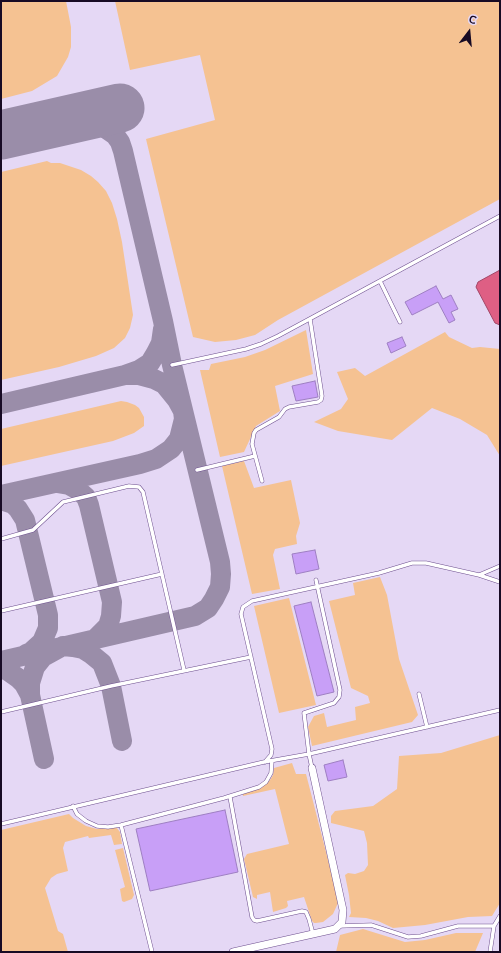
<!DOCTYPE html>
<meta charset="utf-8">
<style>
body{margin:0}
#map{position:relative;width:501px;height:953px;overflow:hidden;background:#e5d8f5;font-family:"Nunito Sans",sans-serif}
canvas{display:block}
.frame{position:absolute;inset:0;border:2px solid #170a24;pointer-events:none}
.north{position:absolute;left:449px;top:12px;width:40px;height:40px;-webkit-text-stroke:3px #e5d8f5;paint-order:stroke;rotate:16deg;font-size:11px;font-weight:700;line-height:16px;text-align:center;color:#170a24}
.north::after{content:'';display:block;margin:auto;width:14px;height:18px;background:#170a24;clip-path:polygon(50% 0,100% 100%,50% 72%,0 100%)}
</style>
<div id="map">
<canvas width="501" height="953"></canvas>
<div class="frame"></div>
<div class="north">С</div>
</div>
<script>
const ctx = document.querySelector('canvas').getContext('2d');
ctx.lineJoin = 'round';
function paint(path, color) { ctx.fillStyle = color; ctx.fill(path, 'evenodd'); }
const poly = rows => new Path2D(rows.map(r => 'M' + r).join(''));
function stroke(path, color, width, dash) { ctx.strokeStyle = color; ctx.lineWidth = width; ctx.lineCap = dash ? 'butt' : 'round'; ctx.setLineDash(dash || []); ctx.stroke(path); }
paint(poly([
 [1,1,66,1,71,27,71,47,68,57,57,76,32,91,1,99],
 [115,1,500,1,500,199,278,320,255,335,236,340,215,342,193,337,146,139,215,120,200,55,130,70],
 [47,161,51,163,60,163,81,170,91,176,98,182,106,191,112,203,117,219,122,242,133,315,130,328,125,338,114,348,96,356,59,367,1,380,1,172],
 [306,330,313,374,275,386,280,411,256,426,244,452,220,457,200,370,209,370,211,364,245,357,265,350],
 [445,332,449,337,472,348,480,347,500,349,500,456,487,435,460,419,432,408,392,440,338,431,314,422,341,409,348,399,337,372,355,368,365,376],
 [121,401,127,402,135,405,139,408,144,417,144,426,134,433,113,441,1,466,1,429],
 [244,461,254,488,291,480,300,523,296,536,297,544,275,549,273,555,280,589,252,594,222,466],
 [380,577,387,595,399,659,418,715,412,722,312,746,308,727,314,716,324,713,327,727,356,720,355,707,370,703,368,696,351,688,329,601,355,595,353,583],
 [289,598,316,705,279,713,254,606],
 [500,735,500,903,492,916,468,917,425,925,393,928,378,921,366,918,349,917,351,913,349,895,345,875,348,873,355,874,364,871,368,865,367,843,364,831,331,823,331,816,335,811,373,806,397,789,399,756,441,753],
 [292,763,296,774,306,774,335,887,338,903,333,914,323,922,316,923,314,923,312,921,304,897,287,901,288,906,286,908,273,912,270,892,257,895,257,899,253,897,244,859,247,854,289,844,275,789,243,796,243,794,261,788,270,780,273,775,274,768],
 [69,814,73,818,86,826,97,829,116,827,120,832,122,844,114,845,111,835,89,838,88,836,65,842,63,848,68,871,57,874,51,878,45,888,58,931,63,934,68,952,1,952,1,830],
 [123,848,134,895,132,899,124,902,122,901,120,889,125,887,115,850],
 [363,929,405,942,425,940,456,933,483,933,475,952,336,952,340,935]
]), '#f5c292');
const water = poly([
 [500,270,500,325,495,323,476,287,478,282,500,270]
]);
paint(water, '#de5f84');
stroke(water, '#a24667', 1);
stroke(poly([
 [1,404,125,375],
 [57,483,69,485,78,490,86,497,89,505,112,602,111,616,108,626,95,639],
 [1,495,140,464,156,459,171,449,179,439,184,419,183,411,177,400,164,384,154,379,139,375,125,375,139,370,150,363,156,353,161,343,163,329],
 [1,500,13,504,18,509,25,520,48,615,48,628,42,642,31,652,26,654],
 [1,661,195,616,208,608,214,599,220,587,221,574,220,562,172,365,163,321,123,151,120,142,115,135,102,126,87,121,65,120],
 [1,668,8,671,18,678,24,684,30,695],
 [44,759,30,695,30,683,35,667,43,657,63,646,73,647,83,649,91,654,102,663,111,686,122,741]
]), '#9a8da9', 20);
stroke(poly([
 [1,135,120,108]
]), '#9a8da9', 49);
const building = poly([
 [436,286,443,299,451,295,458,309,451,312,455,320,449,323,438,302,412,315,405,302,436,286],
 [402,337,406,346,391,353,387,343,402,337],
 [315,381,318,397,296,401,292,386,315,381],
 [315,550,319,569,296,574,292,554,315,550],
 [311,602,334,692,317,696,294,606,311,602],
 [343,760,347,777,328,781,324,765,343,760],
 [225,810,238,872,150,891,136,829,225,810]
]);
paint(building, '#c89ff7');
stroke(building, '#9e7fc2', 1);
const lane = poly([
 [380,281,400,322],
 [172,365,246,349,261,344,278,336,500,216],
 [197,470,255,456],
 [262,481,252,444,254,433,256,430,279,417,285,409,289,407,318,402,321,400,322,396,310,319],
 [1,539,33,530,63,502,129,486,139,487,143,492,184,670],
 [479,575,500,566],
 [1,611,162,574],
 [419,694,427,727],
 [1,712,111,686,251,657],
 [265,762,271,755,272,749,241,614,243,607,252,601,379,573,412,563,426,563,479,575,500,582],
 [312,768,309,754,304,713,334,703,339,697,340,690,316,580],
 [230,797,252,917,254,920,257,921,302,911,306,912,309,919,313,934],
 [73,806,77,814,86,821,97,826,108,827,121,825,224,798,259,787,266,782,271,773,272,761],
 [1,824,264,762,309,754,500,710],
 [121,825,152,952],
 [339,926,371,925,408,937,421,936,458,926,494,926,490,952],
 [494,926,500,916]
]);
const street = poly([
 [233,952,335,929,342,922,343,910,312,768]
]);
stroke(lane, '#6e508f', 4.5);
stroke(street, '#6e508f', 8);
stroke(lane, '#fff', 3.5);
stroke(street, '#fff', 7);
</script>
